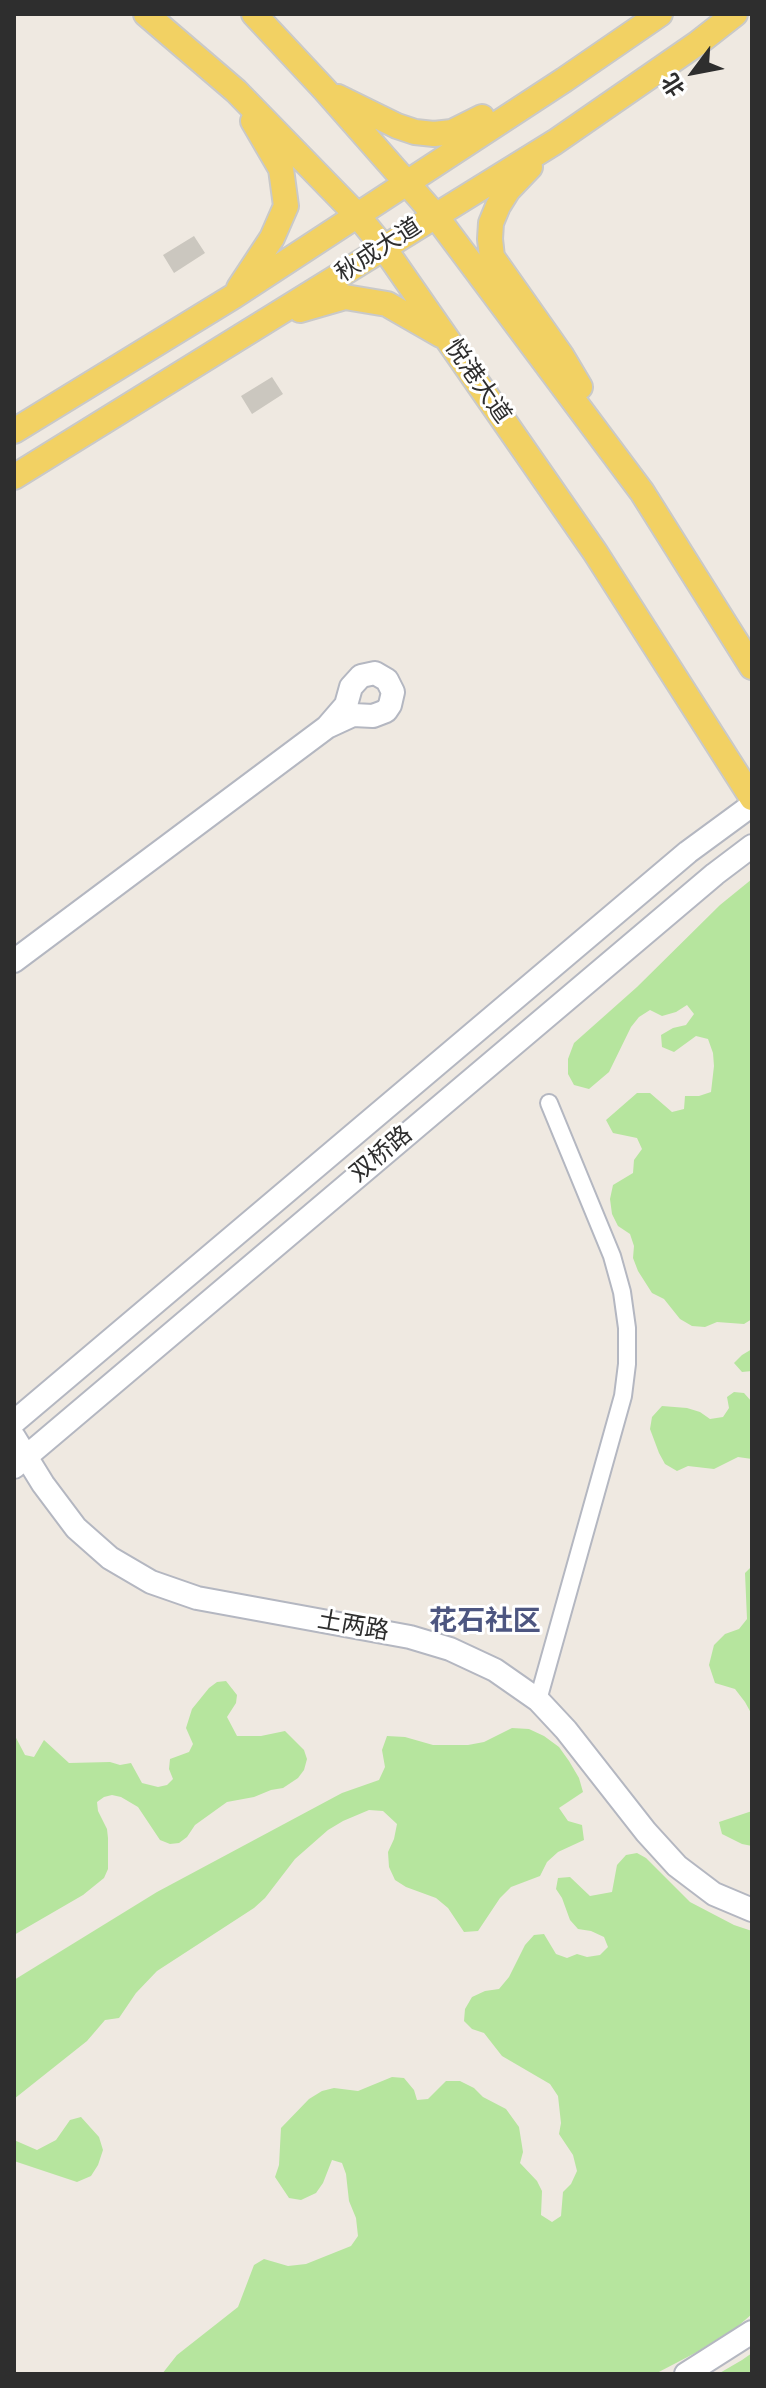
<!DOCTYPE html>
<meta charset="utf-8">
<style>
body{margin:0}
#map{position:relative;width:766px;height:2388px;overflow:hidden;background:#efe9e1;font-family:"Roboto Condensed","Noto Sans SC",sans-serif}
canvas{display:block}
.frame{position:absolute;inset:0;border:16px solid #2e2e2e;pointer-events:none}
.north{position:absolute;left:654px;top:32px;width:80px;height:80px;-webkit-text-stroke:6px #fff;paint-order:stroke;rotate:238deg;font-size:22px;font-weight:700;line-height:32px;text-align:center;color:#2e2e2e}
.north::after{content:'';display:block;margin:auto;width:28px;height:36px;background:#2e2e2e;clip-path:polygon(50% 0,100% 100%,50% 72%,0 100%)}
</style>
<div id="map">
<canvas width="766" height="2388"></canvas>
<div class="frame"></div>
<div class="north">北</div>
</div>
<script>
const ctx = document.querySelector('canvas').getContext('2d');
ctx.lineJoin = 'round';
function paint(path, color) { ctx.fillStyle = color; ctx.fill(path, 'evenodd'); }
const poly = rows => new Path2D(rows.map(r => 'M' + r).join(''));
function stroke(path, color, width, dash) { ctx.strokeStyle = color; ctx.lineWidth = width; ctx.lineCap = dash ? 'butt' : 'round'; ctx.setLineDash(dash || []); ctx.stroke(path); }
function label(font, color, halo, rows, align = 'center') {
  ctx.font = font + ' "Roboto Condensed","Noto Sans SC",sans-serif'; ctx.lineWidth = 6; ctx.setLineDash([]); ctx.textBaseline = 'middle'; ctx.strokeStyle = halo; ctx.fillStyle = color; for (const [text, x, y, turn = 0] of rows) {
    ctx.save(); ctx.translate(x, y); ctx.rotate((+turn || 0) * Math.PI / 180); ctx.textAlign = isNaN(turn) ? turn : align; if (halo) ctx.strokeText(text, 0, 0); ctx.fillText(text, 0, 0); ctx.restore();
  }
}
paint(poly([
 [752,879,752,1319,744,1324,717,1322,705,1327,692,1326,680,1319,664,1299,652,1293,638,1271,633,1258,634,1246,630,1234,618,1226,612,1214,610,1199,613,1185,633,1173,634,1160,642,1149,637,1138,613,1133,606,1120,637,1093,650,1093,672,1112,684,1109,685,1096,699,1096,711,1092,714,1066,713,1053,708,1039,696,1036,674,1052,662,1047,661,1035,673,1028,686,1025,694,1014,687,1005,676,1012,662,1016,650,1010,639,1017,631,1027,609,1072,589,1089,574,1085,568,1074,568,1059,574,1043,637,987,720,905],
 [752,1349,752,1371,742,1372,734,1363,742,1355],
 [734,1392,744,1393,752,1402,752,1459,738,1457,714,1469,688,1466,677,1471,665,1464,659,1453,650,1429,652,1417,662,1406,687,1408,700,1412,710,1419,723,1417,729,1408,727,1397],
 [752,1566,752,1723,751,1713,745,1702,735,1689,715,1683,709,1665,714,1645,725,1634,739,1629,747,1619,745,1573],
 [226,1681,237,1695,236,1703,227,1717,237,1736,261,1736,285,1731,304,1750,307,1759,304,1770,298,1778,283,1788,271,1790,254,1797,227,1802,195,1825,187,1837,179,1843,170,1844,160,1840,138,1807,121,1797,112,1795,104,1797,97,1802,98,1811,107,1829,108,1838,108,1869,104,1878,83,1895,14,1935,14,1734,25,1755,34,1757,44,1740,69,1763,110,1762,120,1765,131,1763,142,1783,158,1787,167,1785,173,1779,169,1769,170,1759,189,1752,193,1744,186,1728,192,1709,209,1688,217,1682],
 [512,1728,529,1729,544,1736,559,1747,569,1761,579,1778,583,1792,559,1808,568,1821,582,1825,584,1840,558,1852,547,1862,540,1876,511,1887,500,1898,478,1931,464,1932,448,1908,436,1898,406,1887,395,1880,389,1867,388,1852,394,1839,397,1824,383,1811,369,1810,343,1821,328,1830,295,1859,265,1898,254,1908,157,1971,136,1993,119,2018,105,2020,87,2041,14,2099,14,1980,157,1892,342,1793,379,1780,385,1767,382,1750,387,1736,405,1737,433,1745,468,1745,484,1742],
 [752,1811,752,1846,742,1844,722,1834,719,1822],
 [637,1853,646,1858,690,1902,734,1925,752,1931,752,2314,737,2327,697,2352,655,2374,162,2374,177,2355,238,2307,254,2265,264,2259,288,2266,306,2264,351,2246,358,2236,356,2218,349,2201,346,2174,342,2163,332,2160,323,2183,316,2193,301,2200,289,2198,275,2177,279,2165,281,2128,309,2099,322,2091,334,2088,358,2091,392,2077,404,2078,414,2090,417,2100,428,2099,446,2081,460,2081,474,2088,483,2097,506,2109,519,2127,523,2152,520,2163,537,2181,542,2191,541,2215,552,2222,561,2216,563,2192,571,2184,577,2171,573,2155,559,2134,561,2123,558,2096,550,2084,502,2056,484,2033,472,2029,464,2021,465,2009,472,1997,485,1991,499,1989,509,1977,525,1945,534,1935,544,1934,556,1954,567,1958,577,1954,587,1957,600,1955,608,1947,604,1937,591,1931,578,1929,570,1920,562,1898,556,1889,558,1878,570,1877,590,1896,612,1892,617,1865,626,1855],
 [81,2117,99,2137,103,2150,98,2165,91,2176,77,2182,14,2161,14,2140,37,2150,56,2140,70,2120],
 [752,2353,752,2374,718,2374,742,2360]
]), '#b6e59e');
paint(poly([
 [194,236,205,253,174,273,163,255],
 [272,377,283,394,252,414,241,396]
]), '#cbc7bf');
const street = poly([
 [538,1700,623,1396,627,1364,627,1328,622,1292,612,1256,549,1103]
]);
const secondary = poly([
 [14,961,327,727,346,705,351,687,361,676,375,673,387,680,393,692,390,705,386,711,373,716,353,715,327,727],
 [14,1422,688,852,752,805],
 [14,1437,43,1484,76,1528,110,1558,151,1582,197,1598,410,1637,450,1649,495,1670,538,1700,566,1730,646,1832,677,1866,714,1894,752,1910],
 [14,1467,715,874,752,846],
 [686,2374,752,2332]
]);
const primary = poly([
 [146,14,236,91,358,216,384,248,595,552,752,798],
 [254,14,325,90,435,215,642,492,752,667],
 [338,97,397,126,415,132,434,134,452,132,482,117],
 [530,167,508,190,498,206,491,223,490,239,492,257,561,355,580,387],
 [239,288,272,238,286,206,281,169,253,121],
 [300,310,345,297,387,304,441,335],
 [14,431,234,296,564,80,660,14],
 [14,477,555,142,698,43,735,14]
]);
stroke(street, '#b4b7c1', 20);
stroke(secondary, '#b4b7c1', 26);
stroke(primary, '#c9c9c9', 28);
stroke(street, '#fff', 16);
stroke(secondary, '#fff', 22);
stroke(primary, '#f2d163', 24);
label('24px', '#2e2e2e', '#fff', [
 ["秋成大道",379,251,-33],
 ["悦港大道",477,382,55],
 ["双桥路",382,1155,-40],
 ["土两路",353,1627,10]
]);
label('bold 28px', '#4d5680', '#fff', [
 ["花石社区",485,1623]
]);
</script>
